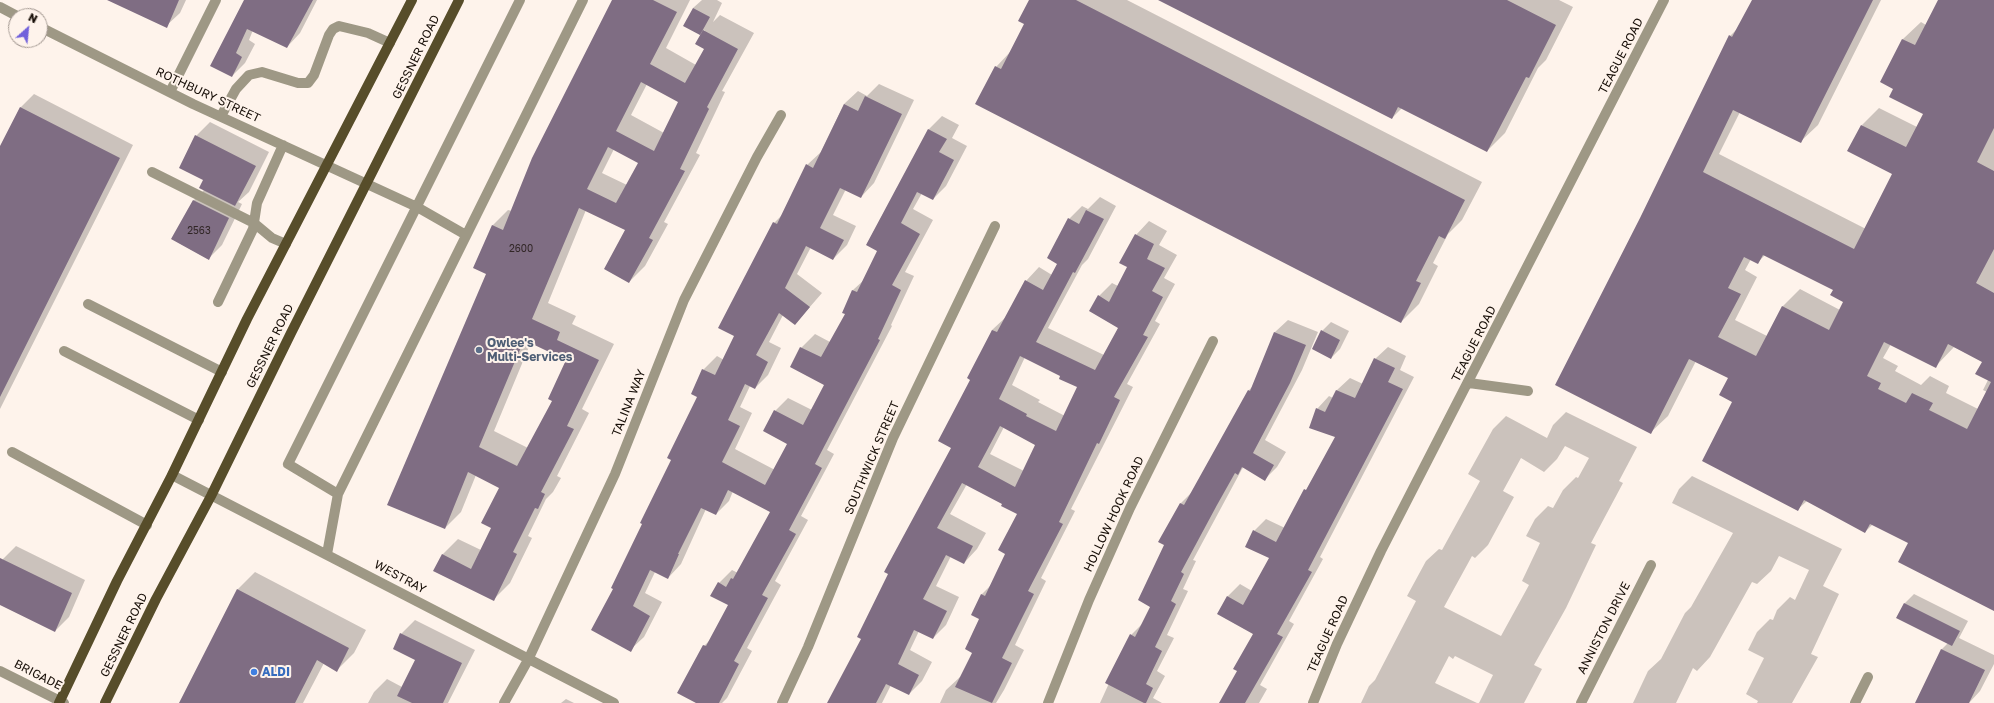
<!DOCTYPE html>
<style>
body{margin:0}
#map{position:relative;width:1994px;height:703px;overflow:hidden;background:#fef3eb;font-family:"Golos Text",sans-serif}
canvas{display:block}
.north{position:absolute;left:8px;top:8px;width:40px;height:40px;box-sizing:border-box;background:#fef3eb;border:1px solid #a29790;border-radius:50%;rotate:27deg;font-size:11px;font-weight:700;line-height:16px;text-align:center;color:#170e07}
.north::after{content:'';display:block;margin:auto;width:14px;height:18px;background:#7161db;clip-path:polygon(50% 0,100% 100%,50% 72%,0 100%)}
</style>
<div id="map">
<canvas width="1994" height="703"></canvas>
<div class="north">N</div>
</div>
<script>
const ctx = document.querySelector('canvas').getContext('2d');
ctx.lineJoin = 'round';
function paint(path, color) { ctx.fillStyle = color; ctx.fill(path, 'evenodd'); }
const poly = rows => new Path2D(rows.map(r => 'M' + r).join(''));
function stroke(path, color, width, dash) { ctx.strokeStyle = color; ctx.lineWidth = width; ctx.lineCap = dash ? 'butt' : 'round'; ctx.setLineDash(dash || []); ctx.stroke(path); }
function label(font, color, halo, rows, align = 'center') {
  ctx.font = font + ' "Golos Text",sans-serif'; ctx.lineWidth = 4; ctx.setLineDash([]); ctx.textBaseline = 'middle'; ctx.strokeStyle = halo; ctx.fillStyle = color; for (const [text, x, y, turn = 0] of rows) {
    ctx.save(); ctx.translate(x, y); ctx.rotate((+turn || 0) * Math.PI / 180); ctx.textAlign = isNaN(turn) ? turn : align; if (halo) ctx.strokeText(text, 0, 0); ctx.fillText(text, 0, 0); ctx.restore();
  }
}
paint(poly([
 [109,0,186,0,180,13,166,26],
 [245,0,317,0,300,33,287,47,253,30,249,40,255,44,245,63,232,76,212,66],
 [613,0,690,0,666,48,696,65,705,48,697,44,705,30,699,34,693,8,702,0,717,0,722,3,713,22,720,15,754,33,722,91,725,92,696,153,700,155,664,222,668,224,645,266,629,282,626,230,586,210,548,303,576,316,572,324,614,344,582,409,589,413,557,476,561,478,553,492,546,499,528,536,532,538,510,583,494,599,442,555,458,539,481,550,492,527,500,487,476,475,461,512,445,528,487,274,492,226,508,210,512,211],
 [647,84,679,102,664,133,631,115],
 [614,149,639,163,627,185,602,173],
 [531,342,567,360,553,400,528,448,494,431],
 [1030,0,1127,0,1482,182,1462,220,1448,234,1433,263,1438,266,1419,304,1401,322,996,67,1012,50,1026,24],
 [1160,0,1559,0,1573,7,1546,60,1538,68,1505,133,1487,151,1402,108,1392,118],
 [1753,0,1881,0,1818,125,1800,142,1740,112,1719,154,1866,229,1894,174,1862,125,1879,108,1917,127,1924,114,1895,88,1882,81,1903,39,1921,22,1926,25,1939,0,1994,0,1994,609,1909,542,1873,524,1865,532,1807,501,1798,509,1734,402,1729,378,1696,361,1668,416,1650,433,1641,218,1730,36,1739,27],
 [1765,255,1835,289,1844,301,1840,310,1800,289,1783,306,1767,336,1735,320,1757,277,1745,270,1751,259,1758,262],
 [1891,344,1935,367,1954,347,1983,361,1988,380,1983,390,1987,392,1978,409,1946,393,1949,386,1930,376,1921,385,1895,371,1898,366,1883,358],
 [879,84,914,100,874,183,861,197,846,189,833,215,856,226,847,245,833,259,811,247,797,274,822,293,795,324,783,315,769,342,781,348,768,375,755,388,750,386,740,407,752,413,735,449,775,470,788,443,775,411,788,398,812,410,826,385,801,348,815,334,830,342,846,314,843,312,853,290,865,279,879,251,867,244,929,129,942,116,959,125,952,138,967,146,946,186,933,199,922,193,913,209,933,220,905,272,914,276,891,325,892,326,827,450,834,454,801,516,808,520,775,581,781,585,747,648,752,651,727,698,722,703,698,703,704,646,711,639,729,605,719,583,732,570,738,573,771,512,733,491,729,501,716,514,706,509,681,564,668,578,655,572,645,593,662,602,644,637,630,650,614,588,673,460,698,396,703,370,717,356,724,360,736,336,774,223,783,214,807,165,821,152,844,104,858,91,867,96],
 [34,94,133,145,0,409,0,149,20,108],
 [210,122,269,152,249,192,238,202,242,204,222,245,208,259,172,239,194,200,204,190,205,180,196,136],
 [1100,197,1116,206,1088,259,1082,265,1048,328,1104,355,1119,327,1099,296,1112,283,1118,286,1129,267,1136,235,1149,221,1167,231,1159,245,1177,255,1164,278,1175,284,1155,321,1160,324,1127,384,1133,387,1071,509,1075,511,1041,578,1046,581,1015,645,1024,650,1004,690,996,703,940,703,946,690,960,677,961,677,974,652,981,619,981,595,992,584,1006,554,1018,514,1004,503,967,484,950,514,986,533,977,549,964,563,951,556,936,586,959,597,946,625,933,638,919,631,910,650,932,662,922,681,909,694,891,685,882,703,829,703,862,638,952,447,972,380,992,330,1006,317,1026,281,1039,267,1052,275,1058,263,1069,219,1082,206,1088,209],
 [1025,357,1062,375,1079,387,1065,416,1038,402,1040,400,1012,385],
 [1004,427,1037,445,1024,471,990,454],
 [1288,320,1318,332,1302,370,1265,440,1286,452,1277,467,1265,479,1244,467,1242,469,1193,560,1196,561,1183,589,1188,591,1167,635,1174,638,1157,671,1165,676,1153,698,1162,703,1100,703,1131,635,1143,623,1152,606,1166,545,1180,504,1193,491,1249,390,1254,385,1275,332],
 [1331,322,1349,331,1340,349,1331,358,1322,331],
 [1388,347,1406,356,1400,370,1414,377,1320,557,1323,559,1289,621,1294,624,1260,685,1267,689,1259,703,1220,703,1238,671,1255,633,1218,613,1228,596,1240,584,1252,591,1270,558,1254,531,1266,519,1285,528,1336,437,1317,409,1329,396,1333,398,1337,390,1350,378,1363,384,1375,359],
 [1566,412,1637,447,1619,481,1623,483,1591,543,1596,545,1566,608,1534,665,1542,669,1524,703,1479,703,1493,675,1455,656,1453,659,1449,656,1435,683,1477,703,1361,703,1369,686,1375,680,1416,601,1407,596,1426,561,1439,549,1442,550,1480,481,1468,474,1493,429,1506,416,1547,438,1553,425],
 [1565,446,1589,458,1578,478,1576,477,1563,490,1553,508,1548,506,1535,519,1526,536,1540,543,1522,581,1529,585,1501,636,1444,607,1472,556,1475,558,1488,545,1514,497,1503,491,1521,458,1544,472,1557,459],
 [1692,476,1842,549,1823,586,1839,594,1811,654,1818,657,1792,703,1757,703,1758,701,1746,694,1764,658,1748,650,1757,632,1770,619,1773,620,1777,610,1790,597,1795,600,1809,570,1779,556,1771,571,1757,584,1752,582,1710,657,1697,671,1693,668,1676,703,1633,703,1648,671,1661,659,1685,613,1691,607,1733,533,1672,503,1679,489],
 [16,546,85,580,69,617,55,631,0,604,0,565,3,559],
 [255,572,366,630,354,653,337,670,324,663,303,703,181,703,238,589],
 [1914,594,1968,621,1959,638,1994,655,1994,664,1980,691,1969,703,1916,703,1942,649,1948,643,1897,617,1905,603],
 [415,620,475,650,448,703,368,703,374,692,387,679,402,687,416,659,401,634],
 [566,699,574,703,561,703]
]), '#0003');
paint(poly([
 [107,0,179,0,167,28],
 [244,0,313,0,287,48,247,29,236,53,242,57,232,77,210,66],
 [612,0,653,0,677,12,650,64,685,83,704,49,695,44,703,30,738,49,707,107,709,109,680,169,685,171,649,238,653,240,629,283,604,269,625,230,579,208,532,319,560,332,557,340,599,360,567,426,574,429,541,492,545,494,538,509,535,508,513,552,517,554,494,601,433,571,442,554,471,569,491,528,481,523,499,488,468,472,445,529,387,505,486,274,473,268,492,225,503,230,532,158],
 [641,82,678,102,654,151,616,131],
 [608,147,638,163,616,203,587,189],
 [524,340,566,360,548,399,552,401,517,466,479,447],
 [1029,0,1076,0,1465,200,1445,239,1439,236,1416,281,1421,283,1401,323,975,104,995,66,1001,69,1024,24,1018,21],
 [1158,0,1507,0,1556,25,1529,78,1526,77,1487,152,1398,107,1392,119],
 [1752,0,1873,0,1801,143,1733,110,1703,172,1854,249,1892,174,1847,151,1861,125,1906,147,1923,114,1889,97,1893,89,1880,82,1902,39,1915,45,1938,0,1994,0,1994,128,1977,162,1994,171,1994,249,1976,283,1994,293,1994,611,1898,562,1908,543,1870,524,1865,533,1804,500,1798,511,1702,461,1732,402,1719,395,1728,378,1689,359,1651,434,1555,385,1640,218,1729,35,1732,37],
 [1763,255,1833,290,1830,295,1843,302,1829,330,1782,306,1756,356,1718,337,1741,294,1728,288,1744,257,1758,264],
 [1884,342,1936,368,1948,344,1982,362,1975,374,1991,382,1967,429,1929,410,1933,403,1912,393,1906,403,1878,389,1881,383,1867,376],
 [693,8,710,17,700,35,683,26],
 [865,96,902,114,861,198,840,188,820,228,844,240,833,260,806,246,785,288,810,307,795,325,779,313,756,355,768,362,755,389,745,384,728,420,740,426,722,462,765,485,787,444,763,431,774,410,803,425,824,385,790,367,800,347,821,357,845,314,842,313,852,290,857,292,877,251,866,245,928,129,947,139,939,152,954,160,933,200,917,192,901,223,920,234,892,285,901,290,878,339,880,340,815,464,822,468,789,530,796,534,762,595,768,598,734,661,739,664,719,703,696,703,677,693,703,645,706,646,728,605,710,596,718,582,726,587,731,578,733,579,770,512,728,490,716,515,701,508,678,554,679,554,668,579,650,570,633,606,650,616,631,652,591,630,613,589,611,588,642,524,640,523,671,460,667,458,697,397,691,394,702,369,715,375,734,336,718,328,773,222,777,224,806,164,813,168,844,104,858,111],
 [20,107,120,158,0,397,0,146],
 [195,135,256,166,235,206,199,188,203,180,179,168],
 [193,200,229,218,209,260,171,239],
 [1086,210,1104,219,1075,273,1073,272,1036,342,1095,370,1118,328,1089,311,1098,295,1109,302,1127,267,1119,263,1135,234,1154,244,1147,259,1165,268,1152,291,1163,297,1143,335,1148,337,1114,397,1120,400,1099,444,1097,443,1059,522,1063,524,1028,591,1034,594,1002,658,1012,663,992,703,955,687,972,653,965,649,979,619,971,615,981,594,985,596,1005,554,998,550,1017,514,1001,506,1002,504,962,483,937,528,973,546,964,564,946,555,923,599,947,611,933,639,914,630,898,664,919,675,909,695,886,684,876,703,827,703,861,639,857,637,888,574,884,572,951,448,938,441,970,380,967,378,992,330,997,332,1025,280,1043,290,1057,264,1047,258,1068,218,1079,224],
 [1020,356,1060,376,1059,379,1077,387,1056,431,1026,416,1027,414,999,399],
 [1000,426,1035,445,1015,487,978,467],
 [1321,330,1340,340,1331,359,1312,349],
 [1274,332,1306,345,1290,383,1253,453,1274,465,1265,481,1242,467,1238,475,1235,473,1217,505,1181,572,1184,574,1171,601,1176,604,1155,647,1162,651,1146,684,1153,688,1146,703,1144,703,1105,683,1130,634,1135,637,1150,607,1138,600,1164,545,1158,542,1180,503,1184,505,1248,390,1250,391],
 [1374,358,1395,368,1388,382,1403,389,1308,570,1312,572,1277,634,1283,637,1245,703,1219,703,1237,671,1233,669,1253,634,1217,614,1227,596,1243,605,1269,558,1245,547,1253,530,1276,542,1304,489,1306,490,1335,437,1309,428,1316,408,1325,412,1336,390,1355,398],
 [0,558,72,593,55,632,0,605],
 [237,589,349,648,337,672,317,660,295,703,179,703],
 [1904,603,1960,631,1952,646,1896,618],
 [400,633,462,663,443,703,412,703,397,696,415,660,393,649],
 [1941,649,1985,670,1969,703,1915,703]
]), '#7f6d83');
stroke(poly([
 [520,0,288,464,338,494,583,0],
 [0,7,17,16],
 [40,27,193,104,417,207,466,235],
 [170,92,216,0],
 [221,116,236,89,249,75,262,72,298,83,308,83,314,75,329,35,333,29,339,26,368,33,390,43],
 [152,172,254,223,272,238,286,244],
 [218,302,253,229,257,203,283,145],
 [88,304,222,372],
 [64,351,199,420],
 [1469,383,1528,391],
 [12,452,147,525],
 [172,475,614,703],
 [327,554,338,494],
 [0,671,64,703],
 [504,703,528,660,615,474,684,300,757,157,781,115],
 [782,703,808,647,893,438,995,226],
 [1048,703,1089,600,1130,508,1213,341],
 [1313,703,1337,644,1381,551,1664,0],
 [1581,703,1651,565],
 [1855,703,1868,677]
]), '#9e9885', 10);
stroke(poly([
 [59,703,117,581,172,475,247,319,412,0],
 [105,703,156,599,211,496,291,333,459,0]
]), '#574d2a', 10);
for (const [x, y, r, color] of [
 [479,350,4,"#5c6f8a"],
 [254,672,4,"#3f7fe0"]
]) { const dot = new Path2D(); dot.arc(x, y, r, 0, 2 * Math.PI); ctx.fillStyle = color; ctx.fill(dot); stroke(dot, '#fef3eb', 1.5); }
label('10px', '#312626', null, [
 ["2563",199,231],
 ["2600",521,249]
]);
label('12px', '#170e07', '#fef3eb', [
 ["TEAGUE ROAD",1621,56,-63],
 ["GESSNER ROAD",416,57,-64],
 ["ROTHBURY STREET",208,95,25],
 ["TEAGUE ROAD",1474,344,-63],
 ["GESSNER ROAD",270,346,-64],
 ["TALINA WAY",629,403,-68],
 ["SOUTHWICK STREET",872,458,-67],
 ["HOLLOW HOOK ROAD",1114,514,-65],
 ["WESTRAY",400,577,28],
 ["ANNISTON DRIVE",1604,628,-63],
 ["TEAGUE ROAD",1328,634,-66],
 ["GESSNER ROAD",124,635,-64],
 ["BRIGADE",38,675,27]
]);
label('bold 12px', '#4e5e75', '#fef3eb', [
 ["Owlee's",487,343],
 ["Multi-Services",487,357]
], 'left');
label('bold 12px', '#366cbe', '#fef3eb', [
 ["ALDI",262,672]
], 'left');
</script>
